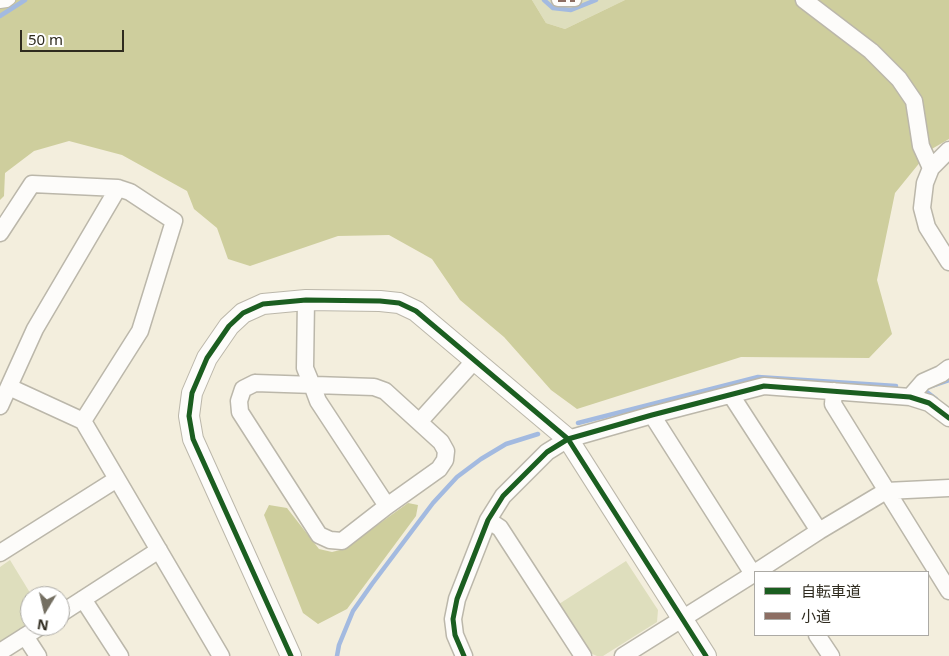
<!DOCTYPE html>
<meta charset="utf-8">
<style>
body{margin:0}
#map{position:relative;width:949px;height:656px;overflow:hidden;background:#f3eedd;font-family:"Noto Sans","Noto Sans JP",sans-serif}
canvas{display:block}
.legend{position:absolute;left:754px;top:571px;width:175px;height:65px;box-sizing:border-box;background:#fff;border:1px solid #acaaa5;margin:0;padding:6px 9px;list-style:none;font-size:15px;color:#2f2b1f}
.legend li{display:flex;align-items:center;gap:10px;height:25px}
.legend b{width:25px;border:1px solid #acaaa5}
.north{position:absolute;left:20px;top:586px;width:50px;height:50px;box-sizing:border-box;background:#fff;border:1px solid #acaaa5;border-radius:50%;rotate:189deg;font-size:14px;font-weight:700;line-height:20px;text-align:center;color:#2f2b1f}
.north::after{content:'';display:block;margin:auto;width:18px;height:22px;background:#746f62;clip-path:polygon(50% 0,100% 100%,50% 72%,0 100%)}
.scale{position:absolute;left:20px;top:30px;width:104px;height:22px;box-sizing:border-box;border:2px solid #2f2b1f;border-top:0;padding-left:6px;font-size:15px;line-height:18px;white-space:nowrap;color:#2f2b1f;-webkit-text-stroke:4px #fff;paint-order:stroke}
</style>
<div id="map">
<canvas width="949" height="656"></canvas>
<ul class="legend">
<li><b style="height:6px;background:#1b5e20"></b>自転車道</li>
<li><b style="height:6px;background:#8d6e63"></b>小道</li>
</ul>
<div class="north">N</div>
<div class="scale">50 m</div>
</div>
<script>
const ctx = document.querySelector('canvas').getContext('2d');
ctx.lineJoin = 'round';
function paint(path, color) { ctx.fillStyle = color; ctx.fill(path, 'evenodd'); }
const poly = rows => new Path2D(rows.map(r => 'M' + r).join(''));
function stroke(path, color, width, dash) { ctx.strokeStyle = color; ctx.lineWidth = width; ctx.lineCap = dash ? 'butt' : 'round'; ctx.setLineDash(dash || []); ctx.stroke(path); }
paint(poly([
 [532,0,625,0,565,29,546,23],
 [10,560,32,596,30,596,30,626,0,645,0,567],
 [626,561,658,610,657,622,603,656,597,656,590,653,559,604]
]), '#dedebd');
paint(poly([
 [6,0,532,0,546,23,565,29,625,0,949,0,949,139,930,150,895,193,877,280,892,334,869,358,741,357,577,409,551,390,504,337,460,300,432,259,389,235,338,236,250,266,228,259,217,228,194,209,187,191,122,155,69,141,34,151,5,173,4,196,0,200,0,2],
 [408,503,418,505,416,516,347,609,318,624,303,613,264,515,269,505,287,508,319,549,332,552,344,549]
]), '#cece9d');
stroke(poly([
 [544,0,553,8,571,10,596,0],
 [0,16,25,0],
 [932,386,949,380],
 [923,389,936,399],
 [578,423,758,377,896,386],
 [337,656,339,645,353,611,372,584,433,503,457,477,481,459,506,444,538,434]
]), '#a3bae0', 4.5);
const service = poly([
 [0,4,7,3,11,0]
]);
const pedestrian = poly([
 [558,0,575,0]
]);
const minor = poly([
 [804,0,871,51,899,79,914,101,921,146,931,168,949,150],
 [931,168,925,183,922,208,927,227,949,262],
 [0,233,32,184,118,188,130,192,174,221,140,331,83,421],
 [306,300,305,368,312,385,318,401,387,506],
 [255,383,374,387,385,391,441,442,446,451,445,460,439,469,387,506,342,541,330,540,319,535,240,412,239,401,243,389,255,383],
 [9,387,83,421,221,656],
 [834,391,833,404,949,591],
 [731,395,819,531],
 [910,397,923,382,941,374,949,368],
 [0,406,35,329,118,188],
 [652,415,753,574],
 [420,421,475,360],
 [488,520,500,528,583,656],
 [0,553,117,479],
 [756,572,819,531,886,491,949,488],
 [83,599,120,656],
 [60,614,159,550],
 [817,635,831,656],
 [25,636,38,656],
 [0,652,41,626],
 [464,656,455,635,453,619,457,599,488,520,503,496,547,452,568,439,652,415,764,386,910,397,929,403,949,418],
 [623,656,755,573]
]);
const tertiary = poly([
 [291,656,193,439,189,416,192,393,207,358,229,326,243,313,263,304,306,300,380,301,399,303,416,311,568,439,706,656]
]);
stroke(service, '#bbb7aa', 10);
stroke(pedestrian, '#bbb7aa', 15);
stroke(minor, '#bbb7aa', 19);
stroke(tertiary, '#bbb7aa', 22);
stroke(service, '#fdfcfa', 8);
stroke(pedestrian, '#fdfcfa', 12);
stroke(minor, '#fdfcfa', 16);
stroke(tertiary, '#fdfcfa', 20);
stroke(poly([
 [558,0,575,0]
]), '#8d6e63', 4, [8, 4]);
stroke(poly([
 [291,656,193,439,189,416,192,393,207,358,229,326,243,313,263,304,306,300,380,301,399,303,416,311,568,439,706,656],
 [464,656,455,635,453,619,457,599,488,520,503,496,547,452,568,439,652,415,764,386,910,397,929,403,949,418]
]), '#1b5e20', 5);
</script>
